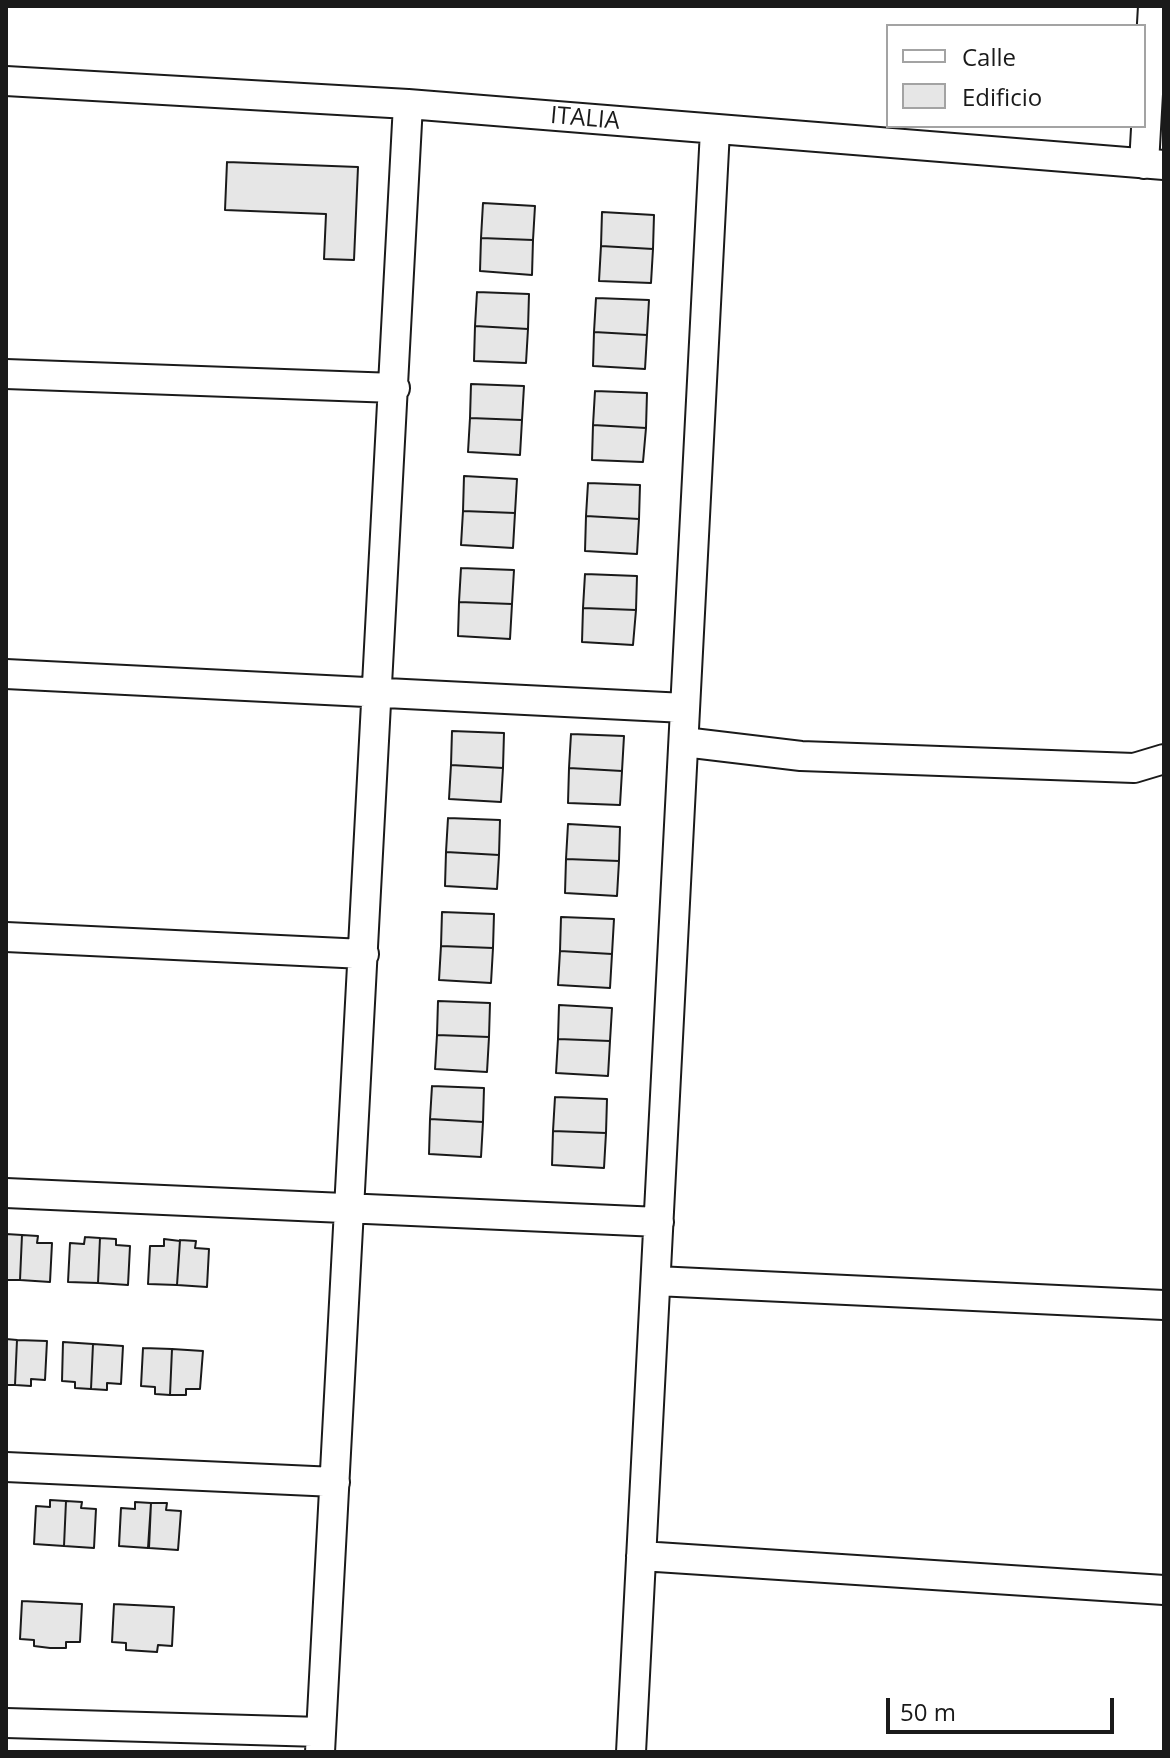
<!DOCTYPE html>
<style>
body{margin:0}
#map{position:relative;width:1170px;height:1758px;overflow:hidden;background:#fff;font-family:"Open Sans",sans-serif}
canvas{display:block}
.frame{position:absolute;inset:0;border:8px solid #1a1a1a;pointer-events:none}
.legend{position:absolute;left:886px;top:24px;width:260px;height:104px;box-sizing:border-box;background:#fff;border:2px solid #a3a3a3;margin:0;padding:10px 14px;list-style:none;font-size:24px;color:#1a1a1a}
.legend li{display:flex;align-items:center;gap:16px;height:40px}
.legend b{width:40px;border:2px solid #a3a3a3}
.scale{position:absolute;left:886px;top:1698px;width:228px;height:36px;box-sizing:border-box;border:4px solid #1a1a1a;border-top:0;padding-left:10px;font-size:24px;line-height:28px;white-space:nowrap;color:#1a1a1a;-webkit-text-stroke:6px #fff;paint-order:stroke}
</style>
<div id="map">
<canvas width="1170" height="1758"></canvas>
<div class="frame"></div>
<ul class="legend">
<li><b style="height:10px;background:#fff"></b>Calle</li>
<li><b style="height:22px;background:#e6e6e6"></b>Edificio</li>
</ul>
<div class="scale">50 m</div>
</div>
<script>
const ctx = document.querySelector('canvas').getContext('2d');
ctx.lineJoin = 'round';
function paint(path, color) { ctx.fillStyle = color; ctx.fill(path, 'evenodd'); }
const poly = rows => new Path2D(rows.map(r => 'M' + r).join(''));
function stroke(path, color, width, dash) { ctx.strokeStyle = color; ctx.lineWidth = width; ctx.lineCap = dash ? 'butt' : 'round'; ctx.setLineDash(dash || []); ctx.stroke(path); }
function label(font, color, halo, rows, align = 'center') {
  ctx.font = font + ' "Open Sans",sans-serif'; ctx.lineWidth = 6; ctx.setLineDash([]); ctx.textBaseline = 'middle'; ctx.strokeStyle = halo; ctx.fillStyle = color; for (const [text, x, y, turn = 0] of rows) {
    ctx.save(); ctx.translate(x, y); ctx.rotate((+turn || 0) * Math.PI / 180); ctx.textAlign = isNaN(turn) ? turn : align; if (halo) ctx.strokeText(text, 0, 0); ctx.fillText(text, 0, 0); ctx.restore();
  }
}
const building = poly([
 [227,162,358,167,354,260,324,259,326,214,225,210,227,162],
 [483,203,535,206,533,240,481,238,483,203],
 [602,212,654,215,653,249,601,246,602,212],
 [481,238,533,240,532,275,480,271,481,238],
 [601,246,653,249,651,283,599,281,601,246],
 [477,292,529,294,528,329,475,326,477,292],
 [596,298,649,300,647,335,594,332,596,298],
 [475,326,528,329,526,363,474,361,475,326],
 [594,332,647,335,645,369,593,366,594,332],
 [471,384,524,386,522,420,470,418,471,384],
 [595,391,647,393,646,428,593,425,595,391],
 [470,418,522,420,520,455,468,452,470,418],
 [593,425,646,428,643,462,592,460,593,425],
 [464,476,517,479,515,513,463,511,464,476],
 [588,483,640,485,639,519,586,516,588,483],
 [463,511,515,513,513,548,461,545,463,511],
 [586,516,639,519,637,554,585,551,586,516],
 [461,568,514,570,512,604,459,602,461,568],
 [585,574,637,576,636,610,583,608,585,574],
 [459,602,512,604,510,639,458,636,459,602],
 [583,608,636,610,633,645,582,642,583,608],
 [452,731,504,733,503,768,451,765,452,731],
 [571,734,624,736,622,771,569,768,571,734],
 [451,765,503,768,501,802,449,799,451,765],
 [569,768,622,771,620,805,568,803,569,768],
 [448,818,500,820,499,855,446,852,448,818],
 [568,824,620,827,619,861,566,859,568,824],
 [446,852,499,855,497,889,445,886,446,852],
 [566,859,619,861,617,896,565,893,566,859],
 [442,912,494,914,493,948,441,946,442,912],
 [561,917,614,919,612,954,560,951,561,917],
 [441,946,493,948,491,983,439,980,441,946],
 [560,951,612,954,610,988,558,985,560,951],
 [438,1001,490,1003,489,1037,437,1035,438,1001],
 [559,1005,612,1008,610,1041,558,1039,559,1005],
 [437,1035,489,1037,487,1072,435,1069,437,1035],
 [558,1039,610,1041,608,1076,556,1073,558,1039],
 [432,1086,484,1088,483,1122,430,1119,432,1086],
 [555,1097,607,1099,606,1133,553,1131,555,1097],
 [430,1119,483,1122,481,1157,429,1154,430,1119],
 [553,1131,606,1133,604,1168,552,1165,553,1131],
 [6,1234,22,1235,20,1280,6,1280,6,1234],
 [22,1235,38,1236,37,1243,52,1243,50,1282,20,1280,22,1235],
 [85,1237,100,1238,98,1283,68,1282,70,1243,84,1244,85,1237],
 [100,1238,116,1239,116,1245,130,1246,128,1285,98,1283,100,1238],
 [164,1239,180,1241,177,1285,148,1284,150,1246,164,1246,164,1239],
 [180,1240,196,1241,195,1248,209,1249,207,1287,177,1285,180,1240],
 [6,1339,17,1340,15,1385,6,1385,6,1339],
 [17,1340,47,1341,45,1380,31,1379,31,1386,15,1385,17,1340],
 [63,1342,93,1344,91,1389,75,1388,75,1382,62,1381,63,1342],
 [93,1344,123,1346,121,1384,107,1383,107,1390,91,1389,93,1344],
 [143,1348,172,1349,170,1395,155,1394,155,1387,141,1386,143,1348],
 [172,1349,203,1351,200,1389,186,1389,186,1395,170,1395,172,1349],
 [50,1500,66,1501,64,1546,34,1544,36,1506,50,1507,50,1500],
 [66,1501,82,1502,81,1508,96,1509,94,1548,64,1546,66,1501],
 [135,1502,151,1503,148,1548,119,1546,121,1508,135,1509,135,1502],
 [151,1503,167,1503,166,1510,181,1511,178,1550,149,1548,151,1503],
 [22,1601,82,1604,80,1642,66,1642,66,1648,50,1648,34,1646,34,1640,20,1639,22,1601],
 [114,1604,174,1607,172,1646,158,1645,157,1652,126,1650,126,1643,112,1642,114,1604]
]);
paint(building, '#e6e6e6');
stroke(building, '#1a1a1a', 2);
const minor = poly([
 [6,81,408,104,1164,165],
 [1144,164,1153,6],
 [6,374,395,388],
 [6,674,685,708],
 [684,742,801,756,1134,768,1164,759],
 [6,937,364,954],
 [6,1193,659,1222],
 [656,1281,1164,1305],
 [6,1467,335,1482],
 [641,1556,1164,1590],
 [6,1723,321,1732],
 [320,1752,408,104],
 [631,1752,715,130]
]);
stroke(minor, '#1a1a1a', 32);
stroke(minor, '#fff', 28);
label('24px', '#1a1a1a', '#fff', [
 ["ITALIA",585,119,5]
]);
</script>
